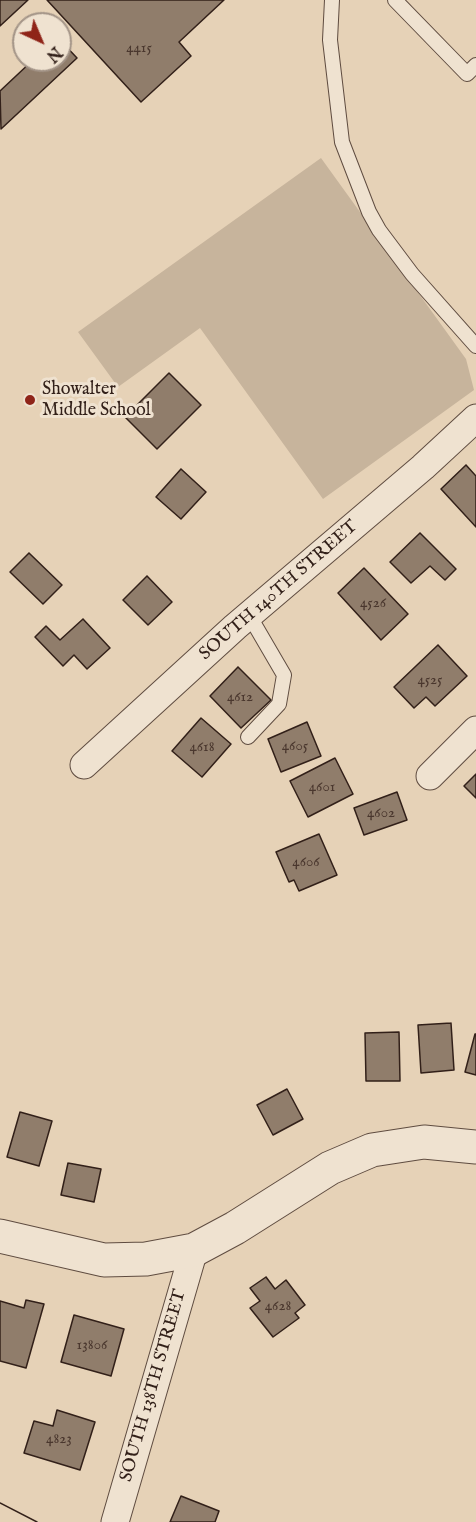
<!DOCTYPE html>
<style>
body{margin:0}
#map{position:relative;width:476px;height:1522px;overflow:hidden;background:#e6d2b7;font-family:"IM FELL English",serif}
canvas{display:block}
.north{position:absolute;left:12px;top:12px;width:60px;height:60px;box-sizing:border-box;background:#efe2d0;border:2px solid #a39487;border-radius:50%;rotate:136deg;font-size:16px;font-weight:700;line-height:24px;text-align:center;color:#322019}
.north::after{content:'';display:block;margin:auto;width:21px;height:27px;background:#8f2418;clip-path:polygon(50% 0,100% 100%,50% 72%,0 100%)}
</style>
<div id="map">
<canvas width="476" height="1522"></canvas>
<div class="north">N</div>
</div>
<script>
const ctx = document.querySelector('canvas').getContext('2d');
ctx.lineJoin = 'round';
function paint(path, color) { ctx.fillStyle = color; ctx.fill(path, 'evenodd'); }
const poly = rows => new Path2D(rows.map(r => 'M' + r).join(''));
function stroke(path, color, width, dash) { ctx.strokeStyle = color; ctx.lineWidth = width; ctx.lineCap = dash ? 'butt' : 'round'; ctx.setLineDash(dash || []); ctx.stroke(path); }
function label(font, color, halo, rows, align = 'center') {
  ctx.font = font + ' "IM FELL English",serif'; ctx.lineWidth = 6; ctx.setLineDash([]); ctx.textBaseline = 'middle'; ctx.strokeStyle = halo; ctx.fillStyle = color; for (const [text, x, y, turn = 0] of rows) {
    ctx.save(); ctx.translate(x, y); ctx.rotate((+turn || 0) * Math.PI / 180); ctx.textAlign = isNaN(turn) ? turn : align; if (halo) ctx.strokeText(text, 0, 0); ctx.fillText(text, 0, 0); ctx.restore();
  }
}
paint(poly([
 [321,158,466,359,474,390,323,499,200,328,118,387,78,332]
]), '#c7b49c');
const building = poly([
 [0,0,28,0,0,26,0,0],
 [47,0,224,0,179,42,191,56,141,102,47,0],
 [60,40,77,58,1,129,0,91,33,60,60,60,60,40],
 [169,373,201,405,157,449,125,417,169,373],
 [466,465,476,476,476,527,441,489,466,465],
 [181,469,206,492,181,519,156,497,181,469],
 [420,533,456,569,445,580,430,566,411,583,390,562,420,533],
 [29,553,62,585,43,604,10,572,29,553],
 [364,568,408,614,381,640,338,593,364,568],
 [147,576,172,602,148,625,123,600,147,576],
 [83,619,110,648,87,669,74,655,63,666,35,637,46,626,60,640,83,619],
 [438,645,467,676,435,706,426,697,414,708,394,687,438,645],
 [238,667,271,700,241,728,210,696,238,667],
 [201,718,231,744,202,777,172,751,201,718],
 [307,722,321,756,281,772,268,739,307,722],
 [335,758,353,794,308,817,290,781,335,758],
 [476,774,476,798,464,786,476,774],
 [397,792,407,820,364,835,354,808,397,792],
 [319,834,337,875,299,891,294,880,289,882,276,852,319,834],
 [451,1023,454,1070,421,1073,418,1025,451,1023],
 [399,1032,400,1081,366,1081,365,1033,399,1032],
 [475,1034,476,1034,476,1075,465,1072,475,1034],
 [287,1089,303,1119,273,1135,257,1105,287,1089],
 [20,1112,52,1121,39,1166,7,1157,20,1112],
 [68,1163,101,1169,94,1202,61,1195,68,1163],
 [266,1277,275,1289,286,1280,305,1305,295,1313,299,1318,273,1337,250,1308,260,1301,250,1288,266,1277],
 [26,1300,44,1304,26,1368,0,1361,0,1301,24,1308,26,1300],
 [74,1315,124,1329,111,1376,61,1362,74,1315],
 [57,1410,95,1422,80,1470,24,1453,34,1421,53,1426,57,1410],
 [181,1496,219,1511,215,1522,170,1522,181,1496]
]);
paint(building, '#907d6b');
stroke(building, '#322019', 1.5);
const service = poly([
 [332,0,330,40,342,142,369,212,379,230,412,274,476,346],
 [395,0,467,74,476,65],
 [248,737,279,704,284,675,249,615]
]);
const minor = poly([
 [84,765,235,627,423,467,476,418],
 [430,776,476,730],
 [115,1522,194,1250]
]);
const tertiary = poly([
 [0,1236,104,1260,146,1259,194,1250,235,1228,330,1168,372,1150,424,1142,476,1147]
]);
stroke(service, '#5f4c40', 16);
stroke(minor, '#5f4c40', 29);
stroke(tertiary, '#5f4c40', 35);
stroke(service, '#efe2d0', 14);
stroke(minor, '#efe2d0', 27);
stroke(tertiary, '#efe2d0', 33);
stroke(poly([
 [0,1503,37,1522]
]), '#322019', 1.5);
for (const [x, y, r, color] of [
 [30,400,6,"#8f2418"]
]) { const dot = new Path2D(); dot.arc(x, y, r, 0, 2 * Math.PI); ctx.fillStyle = color; ctx.fill(dot); stroke(dot, '#efe2d0', 2); }
label('15px', '#4a372e', null, [
 ["4415",139,49],
 ["4526",373,604],
 ["4525",430,681],
 ["4612",240,698],
 ["4605",295,747],
 ["4618",202,748],
 ["4601",322,788],
 ["4602",381,814],
 ["4606",306,863],
 ["4628",278,1307],
 ["13806",92,1346],
 ["4823",59,1440]
]);
label('18px', '#322019', '#efe2d0', [
 ["Showalter",42,390],
 ["Middle School",42,411]
], 'left');
label('18px', '#322019', '#efe2d0', [
 ["SOUTH 140TH STREET",279,591,-41],
 ["SOUTH 138TH STREET",154,1386,-74]
]);
</script>
